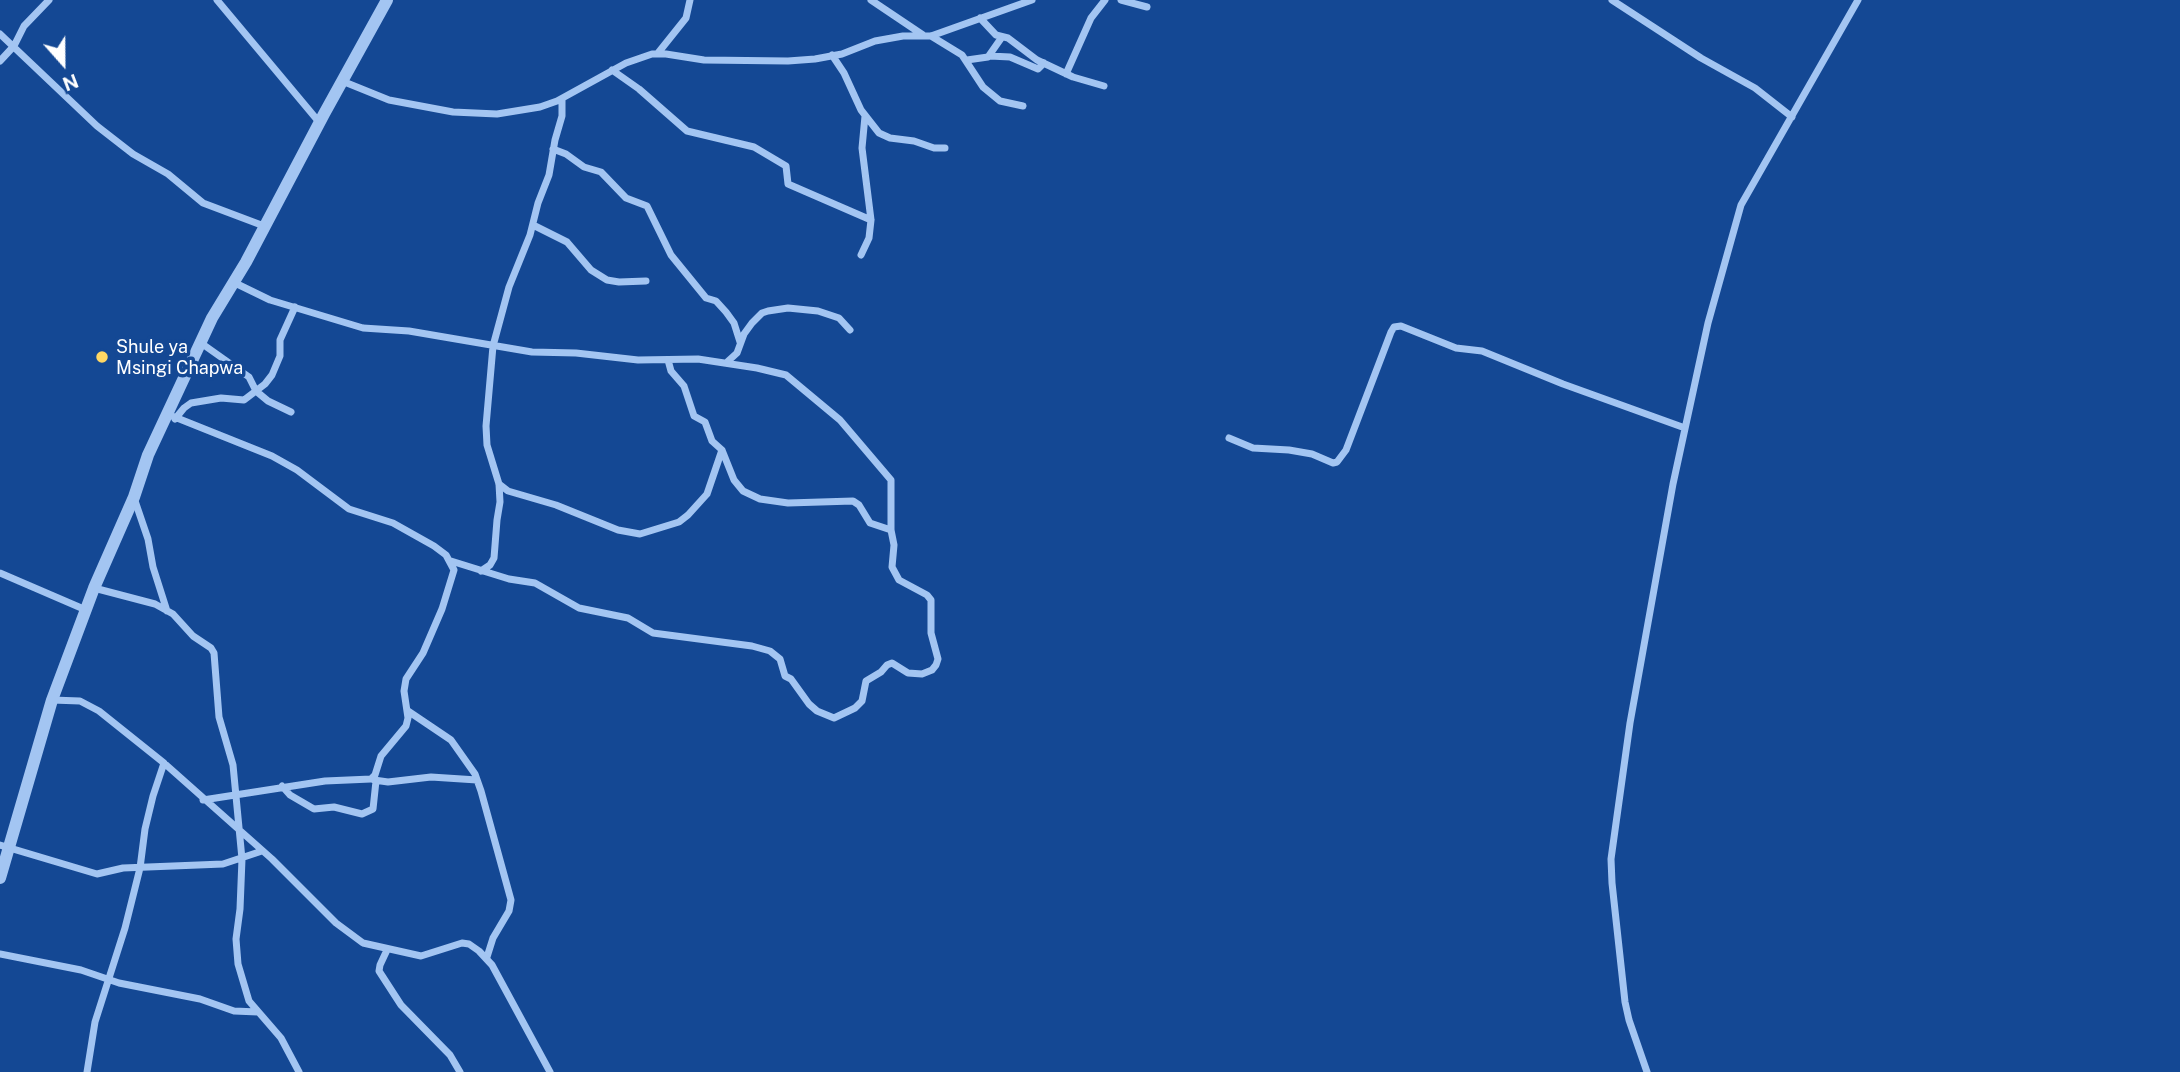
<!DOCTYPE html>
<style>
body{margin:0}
#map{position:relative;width:2180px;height:1072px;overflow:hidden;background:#144894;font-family:"Public Sans",sans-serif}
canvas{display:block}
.north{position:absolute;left:28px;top:28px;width:70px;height:70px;-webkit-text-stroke:5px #144894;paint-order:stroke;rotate:159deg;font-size:19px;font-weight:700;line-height:28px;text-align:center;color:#fff}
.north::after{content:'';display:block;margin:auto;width:24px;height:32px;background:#fff;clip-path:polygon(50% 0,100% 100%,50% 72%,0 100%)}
</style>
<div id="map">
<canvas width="2180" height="1072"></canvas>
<div class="north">N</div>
</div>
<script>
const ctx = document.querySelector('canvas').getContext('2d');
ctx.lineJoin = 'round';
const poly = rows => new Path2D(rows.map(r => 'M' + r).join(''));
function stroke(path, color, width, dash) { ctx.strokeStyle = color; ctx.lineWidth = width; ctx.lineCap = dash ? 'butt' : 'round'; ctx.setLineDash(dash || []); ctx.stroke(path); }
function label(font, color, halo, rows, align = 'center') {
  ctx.font = font + ' "Public Sans",sans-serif'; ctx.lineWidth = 7; ctx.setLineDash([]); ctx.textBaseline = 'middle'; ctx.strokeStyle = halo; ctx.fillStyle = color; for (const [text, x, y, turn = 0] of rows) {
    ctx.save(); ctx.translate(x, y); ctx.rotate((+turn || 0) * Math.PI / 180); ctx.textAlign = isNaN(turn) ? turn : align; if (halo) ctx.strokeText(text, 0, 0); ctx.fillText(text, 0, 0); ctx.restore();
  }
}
stroke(poly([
 [217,0,319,122],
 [871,0,923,35],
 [1121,0,1147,7],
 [1612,0,1701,58,1755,88,1792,117],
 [980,18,996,35,1008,38,1037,60,1073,77,1104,86],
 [0,34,97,126,133,154,168,174,203,203,264,226],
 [931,36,962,55,983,87,1000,101,1023,106],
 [658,53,686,18,690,0],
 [832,55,844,73,861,110,879,133,890,138,914,141,934,148,945,148],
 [990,56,1010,57,1038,69,1044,63],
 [967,60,988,57,1002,37],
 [0,61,14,46,24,26,49,0],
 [612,70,639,89,687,131,754,147,786,166,788,184,871,220],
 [1066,74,1091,18,1105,0],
 [342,81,389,100,453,112,497,114,540,107,557,101,626,63,652,54,666,54,704,60,788,61,815,59,842,54,875,41,903,36,931,36,1032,0],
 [553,149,566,154,584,167,601,172,626,198,647,206,671,255,706,298,716,301,726,312,734,323,740,342],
 [533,225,567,242,591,270,607,280,619,282,646,281],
 [861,255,869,238,871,220,862,148,865,116],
 [233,282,270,300,363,328,409,331,532,352,576,353,638,360,698,359,757,368,786,375,840,420,891,480,891,530,894,545,892,567,899,580,927,595,931,600,931,633,938,659,936,665,932,670,922,674,908,673,892,663,887,665,881,672,866,681,862,701,855,708,834,718,817,711,809,704,791,679,785,676,780,659,770,651,752,646,653,633,628,618,579,608,535,583,509,579,451,561],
 [201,343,249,377,256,391,268,401,291,412],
 [668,360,671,371,684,386,694,416,705,422,712,441,722,450,734,480,743,491,760,499,788,503,853,501,859,505,870,523,891,530],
 [726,363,737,353,744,334,752,323,762,313,768,311,788,308,818,311,839,318,850,330],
 [167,414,272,456,297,470,349,509,393,523,434,546,446,555,454,570,442,609,423,653,406,679,404,691,408,718,406,726,381,756,375,775,371,779,325,781,203,800],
 [175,419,184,408,191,403,221,398,244,400,265,384,272,375,280,356,280,340,295,307],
 [1229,438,1253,448,1289,450,1312,454,1333,463,1337,462,1346,450,1391,332,1394,327,1401,326,1456,348,1482,351,1563,384,1685,428],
 [499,484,508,491,556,505,618,530,640,534,679,522,688,515,707,494,722,450],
 [134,498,148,539,153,567,167,611],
 [481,571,490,565,494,558,497,520,500,502,499,484,487,445,486,426,493,346,509,287,530,235,538,203,549,175,555,140,562,116,562,100],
 [0,573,86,610],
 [94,588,155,604,173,614,193,636,211,648,214,653,219,717,233,765,242,859,240,909,236,939,238,964,249,1001,281,1038,299,1072],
 [52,700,80,701,99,711,164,763,272,859,336,923,363,943,421,956,462,943,469,944,479,951,492,965,550,1072],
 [408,711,451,740,475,774,481,791,511,900,509,911,493,938,487,957],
 [374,780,388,782,431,777,477,780],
 [282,786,290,795,314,809,334,807,362,814,373,809,376,781],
 [0,845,97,874,123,868,223,864,262,851],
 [387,950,380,965,379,971,401,1005,450,1055,460,1072],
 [0,954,81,970,119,983,200,999,234,1011,258,1012],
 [87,1072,95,1022,125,928,140,868,145,829,153,796,164,763],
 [1647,1072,1629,1020,1625,1002,1612,883,1611,859,1630,723,1673,484,1708,323,1741,205,1858,0]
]), '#a3c5f2', 7);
stroke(poly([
 [0,878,52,700,94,588,134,497,148,455,212,318,246,262,324,114,387,0]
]), '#a3c5f2', 12);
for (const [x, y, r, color] of [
 [102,357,7,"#ffd764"]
]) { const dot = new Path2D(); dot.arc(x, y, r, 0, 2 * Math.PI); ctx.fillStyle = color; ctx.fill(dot); stroke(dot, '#144894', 2.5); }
label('18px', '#fff', '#144894', [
 ["Shule ya",116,347],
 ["Msingi Chapwa",116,368]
], 'left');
</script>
